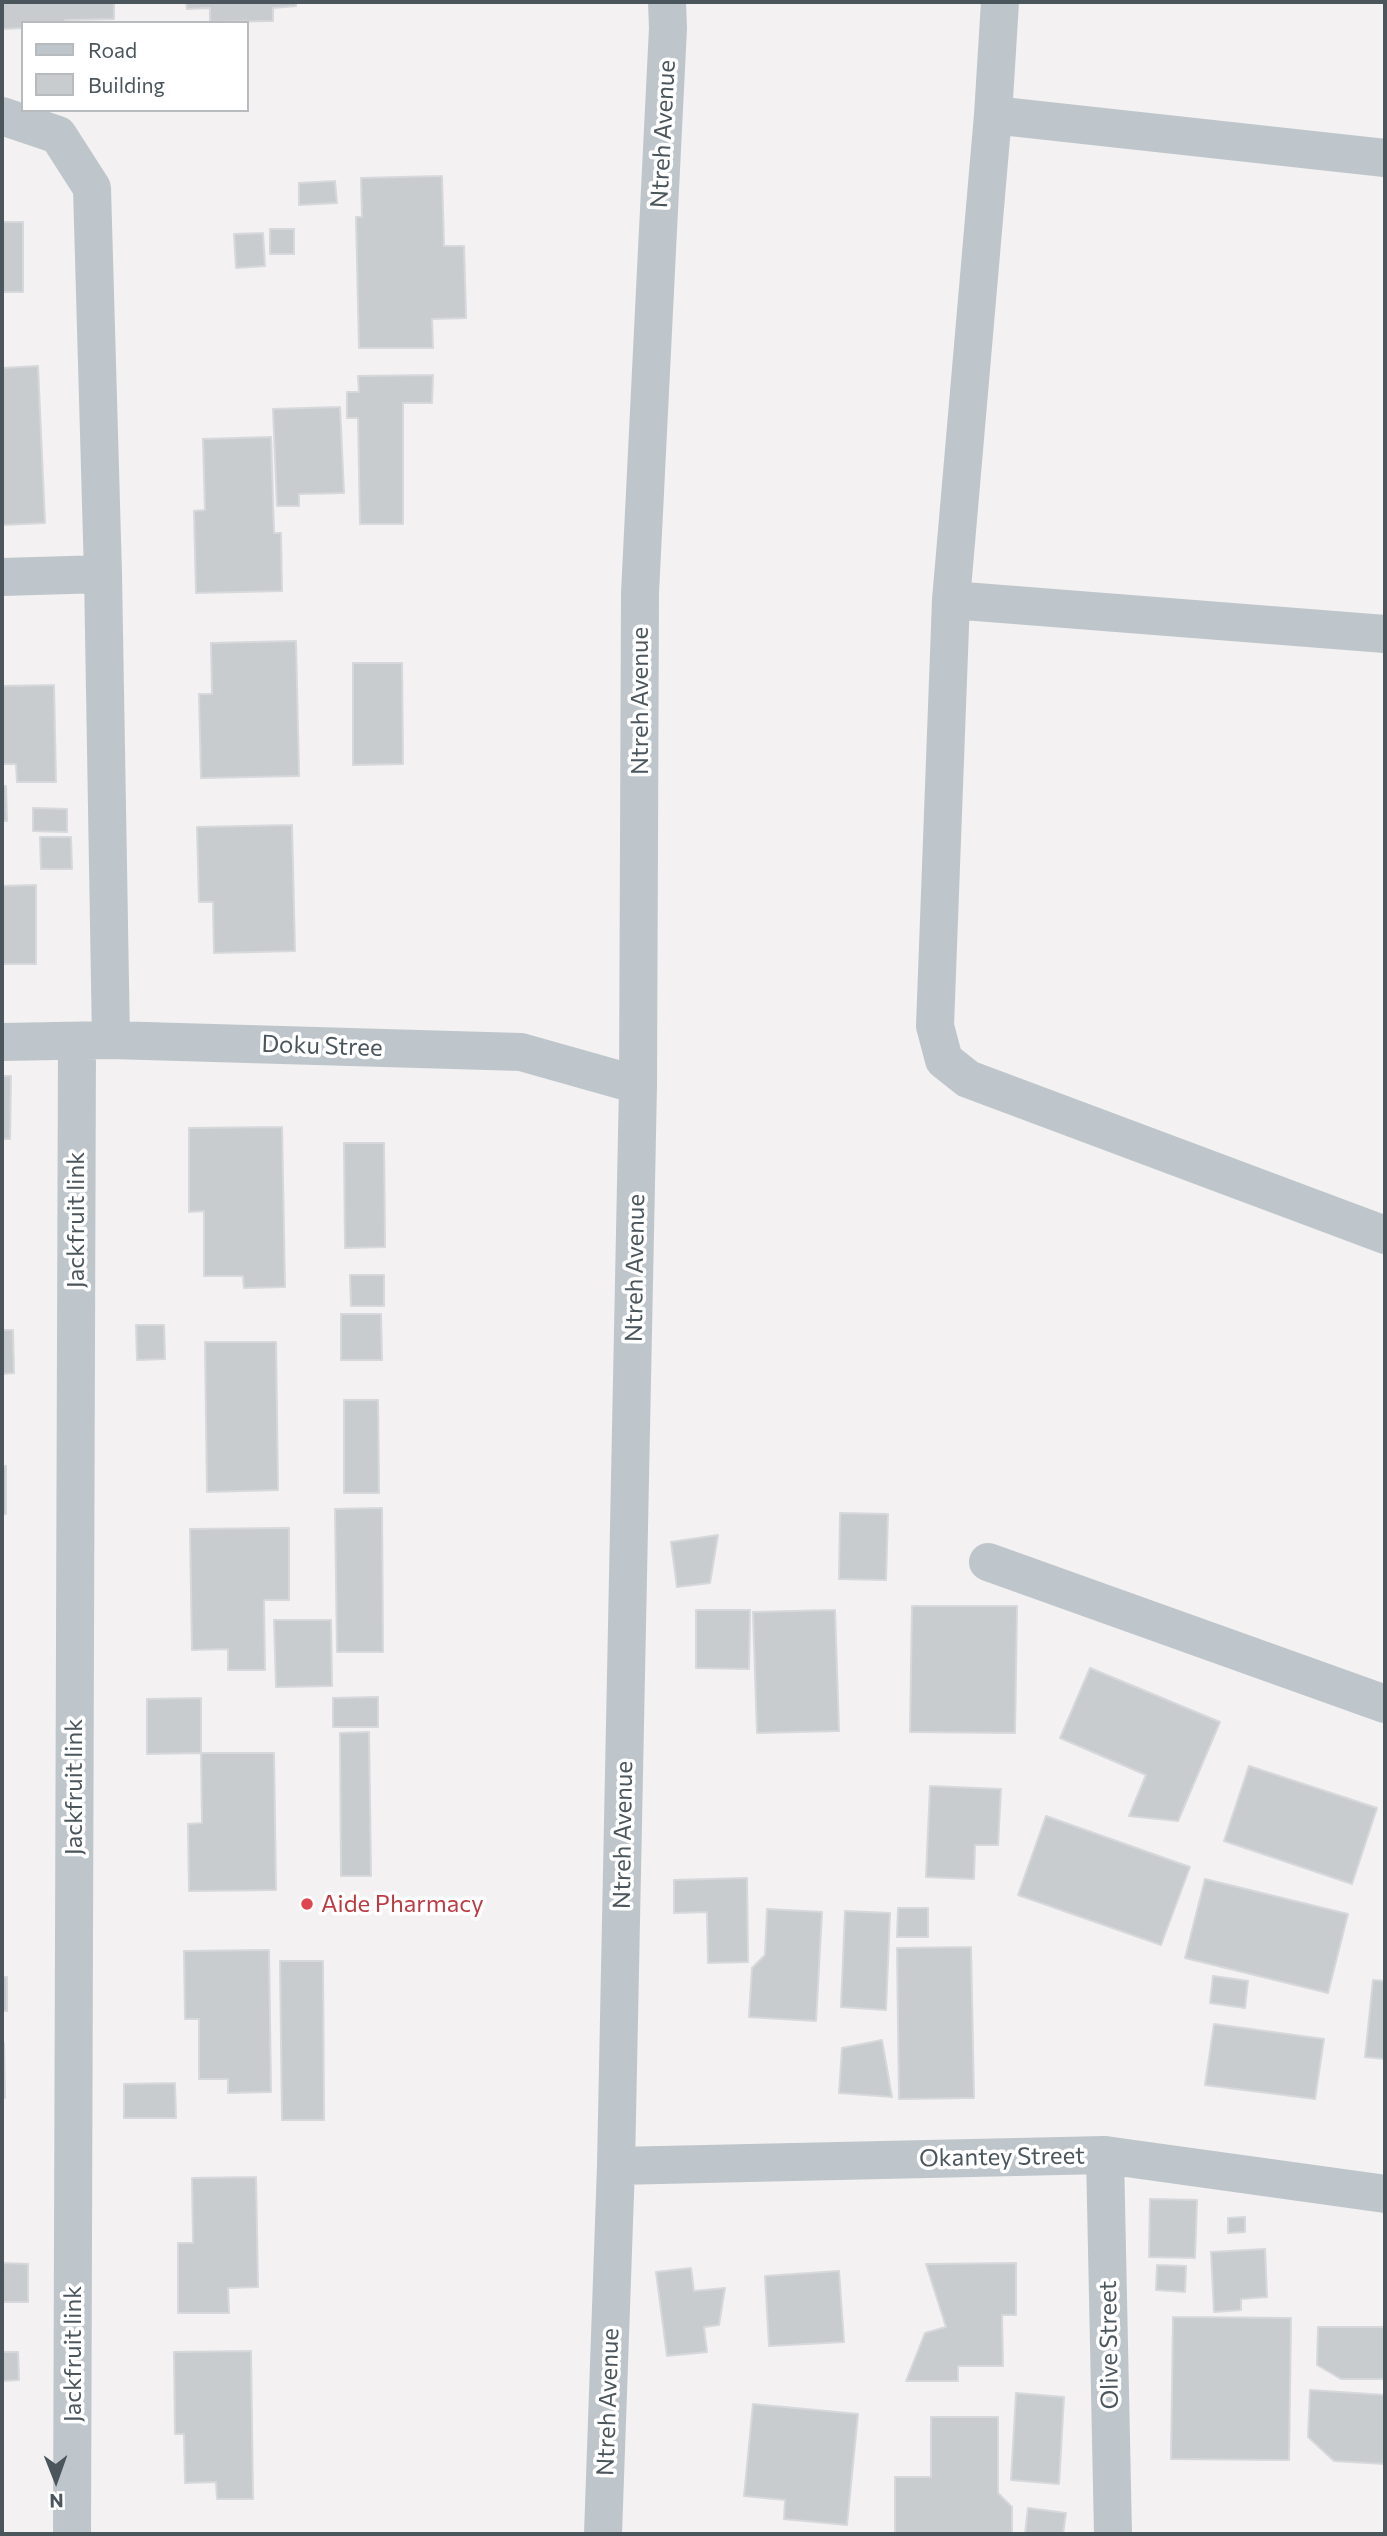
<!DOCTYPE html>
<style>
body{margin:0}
#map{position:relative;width:1387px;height:2536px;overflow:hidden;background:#f3f1f1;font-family:Commissioner,sans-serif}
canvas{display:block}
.frame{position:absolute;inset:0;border:4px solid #4b565c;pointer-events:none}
.legend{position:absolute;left:21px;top:21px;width:228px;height:91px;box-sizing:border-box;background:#fff;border:2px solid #b7bbbe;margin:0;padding:9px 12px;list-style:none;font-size:21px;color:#4b565c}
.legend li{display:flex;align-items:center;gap:14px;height:35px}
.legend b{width:35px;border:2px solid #b7bbbe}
.north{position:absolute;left:21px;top:2445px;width:70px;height:70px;-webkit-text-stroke:5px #fff;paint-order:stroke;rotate:179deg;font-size:19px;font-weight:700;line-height:28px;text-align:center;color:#4b565c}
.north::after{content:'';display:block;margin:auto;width:24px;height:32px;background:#4b565c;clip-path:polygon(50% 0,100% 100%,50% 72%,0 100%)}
</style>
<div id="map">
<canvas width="1387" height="2536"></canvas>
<div class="frame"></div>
<ul class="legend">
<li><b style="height:9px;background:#bec6cb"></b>Road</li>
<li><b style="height:19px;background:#c8cccf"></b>Building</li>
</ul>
<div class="north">N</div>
</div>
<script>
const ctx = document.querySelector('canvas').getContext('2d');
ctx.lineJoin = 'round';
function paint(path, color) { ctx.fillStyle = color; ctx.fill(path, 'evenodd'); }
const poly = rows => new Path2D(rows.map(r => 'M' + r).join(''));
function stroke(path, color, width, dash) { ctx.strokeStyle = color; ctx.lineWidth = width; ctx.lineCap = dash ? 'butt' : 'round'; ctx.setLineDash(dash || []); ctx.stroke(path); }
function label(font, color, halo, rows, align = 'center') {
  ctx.font = font + ' Commissioner,sans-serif'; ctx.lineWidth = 7; ctx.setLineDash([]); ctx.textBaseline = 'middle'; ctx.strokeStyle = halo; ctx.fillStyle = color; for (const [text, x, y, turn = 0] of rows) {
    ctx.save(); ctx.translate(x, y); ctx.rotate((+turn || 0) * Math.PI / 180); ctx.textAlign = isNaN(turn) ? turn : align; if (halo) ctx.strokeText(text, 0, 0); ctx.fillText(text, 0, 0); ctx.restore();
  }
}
const building = poly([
 [2,2,114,2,114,19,65,20,65,23,23,23,23,28,2,29,2,2],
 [186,2,296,2,296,6,273,8,273,21,210,22,210,8,187,9,186,2],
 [442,176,444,246,464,246,466,318,432,319,433,348,359,348,356,217,362,217,361,178,442,176],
 [335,181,337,203,299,205,299,183,335,181],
 [2,222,23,222,23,292,2,292,2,222],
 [270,229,294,229,294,254,270,254,270,229],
 [263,233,265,266,236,268,234,234,263,233],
 [38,366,45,523,2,525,2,368,38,366],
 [433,375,432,403,403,403,403,524,360,524,358,418,347,418,347,392,359,392,358,376,433,375],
 [340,407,344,493,299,494,299,506,277,506,273,409,340,407],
 [271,437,274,533,281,533,282,591,196,593,194,511,205,510,203,439,271,437],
 [296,641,299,776,201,778,199,694,212,694,211,643,296,641],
 [353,663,402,663,403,764,353,765,353,663],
 [54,685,56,782,17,782,16,764,2,764,2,686,54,685],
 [2,786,6,786,7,821,2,821,2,786],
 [33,808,67,809,67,832,33,831,33,808],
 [292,825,295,951,214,953,213,902,199,902,197,827,292,825],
 [40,837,71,837,72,869,41,869,40,837],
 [36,885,36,964,2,964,2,886,36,885],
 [2,1076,11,1076,10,1139,2,1139,2,1076],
 [282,1127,285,1287,244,1288,243,1276,204,1276,204,1211,189,1212,189,1128,282,1127],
 [344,1143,384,1143,385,1247,345,1248,344,1143],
 [350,1275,384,1275,384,1306,351,1306,350,1275],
 [341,1314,381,1314,382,1360,341,1360,341,1314],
 [136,1325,164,1325,165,1359,137,1360,136,1325],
 [2,1330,13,1330,14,1373,2,1374,2,1330],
 [205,1342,276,1342,278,1490,207,1492,205,1342],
 [344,1400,378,1400,379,1493,344,1493,344,1400],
 [2,1466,6,1466,6,1514,2,1514,2,1466],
 [382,1508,383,1652,337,1652,335,1509,382,1508],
 [840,1513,888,1514,886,1580,839,1579,840,1513],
 [289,1528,289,1600,264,1600,265,1670,228,1670,228,1649,192,1650,190,1529,289,1528],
 [718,1535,710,1583,677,1587,671,1542,718,1535],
 [912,1606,1017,1606,1015,1733,910,1732,912,1606],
 [696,1610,750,1610,749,1669,696,1668,696,1610],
 [835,1610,839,1731,757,1733,753,1612,835,1610],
 [274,1620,331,1620,332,1686,276,1687,274,1620],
 [1090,1668,1220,1722,1178,1821,1129,1816,1146,1775,1060,1738,1090,1668],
 [378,1697,378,1727,333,1727,333,1698,378,1697],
 [201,1698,201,1753,147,1754,147,1699,201,1698],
 [369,1732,371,1876,341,1876,340,1733,369,1732],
 [201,1753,274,1753,276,1890,189,1891,188,1824,202,1823,201,1753],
 [1249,1766,1377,1808,1352,1884,1224,1841,1249,1766],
 [930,1786,1001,1789,998,1845,975,1845,974,1879,926,1877,930,1786],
 [1046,1816,1190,1867,1161,1945,1018,1895,1046,1816],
 [747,1878,748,1962,708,1963,707,1912,674,1913,674,1880,747,1878],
 [1205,1879,1348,1914,1328,1993,1185,1958,1205,1879],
 [898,1908,928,1908,928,1937,897,1937,898,1908],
 [767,1909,822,1912,816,2021,749,2017,752,1968,765,1955,767,1909],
 [845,1911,890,1913,886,2010,841,2007,845,1911],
 [971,1947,974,2098,899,2099,897,1948,971,1947],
 [269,1950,271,2092,228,2093,228,2079,199,2079,199,2019,185,2019,184,1951,269,1950],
 [280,1961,323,1961,324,2120,282,2120,280,1961],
 [1213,1976,1248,1981,1245,2008,1210,2003,1213,1976],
 [2,1977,7,1977,7,2011,2,2011,2,1977],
 [1373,1980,1385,1981,1385,2059,1365,2057,1373,1980],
 [1214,2024,1324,2039,1315,2099,1205,2085,1214,2024],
 [882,2040,892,2097,839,2093,842,2048,882,2040],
 [2,2043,4,2043,5,2098,2,2098,2,2043],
 [175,2083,176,2118,124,2118,124,2084,175,2083],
 [256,2177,258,2287,228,2288,229,2313,178,2313,178,2243,193,2243,192,2178,256,2177],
 [1150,2199,1197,2200,1195,2258,1149,2257,1150,2199],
 [1245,2217,1245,2232,1228,2233,1228,2218,1245,2217],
 [1265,2249,1267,2297,1241,2299,1241,2310,1214,2312,1211,2252,1265,2249],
 [2,2263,28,2264,28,2302,2,2302,2,2263],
 [1016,2263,1016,2315,1002,2315,1003,2366,958,2366,958,2381,906,2381,925,2333,946,2327,926,2264,1016,2263],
 [1157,2265,1186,2266,1185,2292,1156,2290,1157,2265],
 [691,2268,694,2291,725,2288,719,2325,704,2327,707,2352,667,2356,656,2272,691,2268],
 [839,2271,844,2342,769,2346,765,2276,839,2271],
 [1173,2317,1291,2318,1289,2460,1171,2459,1173,2317],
 [1318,2327,1385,2327,1385,2379,1341,2379,1317,2365,1318,2327],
 [251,2351,253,2499,217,2499,216,2482,185,2483,184,2434,175,2434,174,2352,251,2351],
 [2,2352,18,2352,19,2380,2,2381,2,2352],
 [1310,2390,1385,2395,1385,2464,1334,2461,1308,2437,1310,2390],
 [1016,2393,1064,2397,1059,2484,1011,2480,1016,2393],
 [753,2404,858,2414,847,2525,784,2519,785,2500,744,2496,753,2404],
 [931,2417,998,2417,998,2493,1012,2507,1012,2534,895,2534,895,2477,931,2477,931,2417],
 [1028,2508,1066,2513,1063,2534,1025,2534,1028,2508]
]);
paint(building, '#c8cccf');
stroke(building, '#d6d8db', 2);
stroke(poly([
 [1000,2,993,115,951,600,935,1026,944,1060,968,1079,1385,1235],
 [993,115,1385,158],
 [2,116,58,135,92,188,103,574,111,1040],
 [2,577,103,574],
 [951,600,1385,634],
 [2,1042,111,1040,521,1052,638,1085],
 [988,1562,1385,1704],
 [1105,2155,1113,2534],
 [616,2166,1105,2155,1385,2194],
 [72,2534,77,1041],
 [603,2534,616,2166,638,1085,640,593,668,28,667,2]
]), '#bec6cb', 38);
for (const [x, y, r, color] of [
 [307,1904,7,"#e0444e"]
]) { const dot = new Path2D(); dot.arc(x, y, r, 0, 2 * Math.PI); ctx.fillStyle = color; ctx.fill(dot); stroke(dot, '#fff', 2.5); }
label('24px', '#4b565c', '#fff', [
 ["Ntreh Avenue",663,134,-87],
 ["Ntreh Avenue",640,701,-90],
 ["Doku Stree",322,1046,2],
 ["Jackfruit link",76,1220,-90],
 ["Ntreh Avenue",635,1268,-89],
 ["Jackfruit link",74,1787,-90],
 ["Ntreh Avenue",623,1835,-89],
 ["Okantey Street",1002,2157,-1],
 ["Olive Street",1109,2345,-91],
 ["Jackfruit link",73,2354,-90],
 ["Ntreh Avenue",608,2402,-88]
]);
label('24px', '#be3a42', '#fff', [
 ["Aide Pharmacy",321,1904]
], 'left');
</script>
